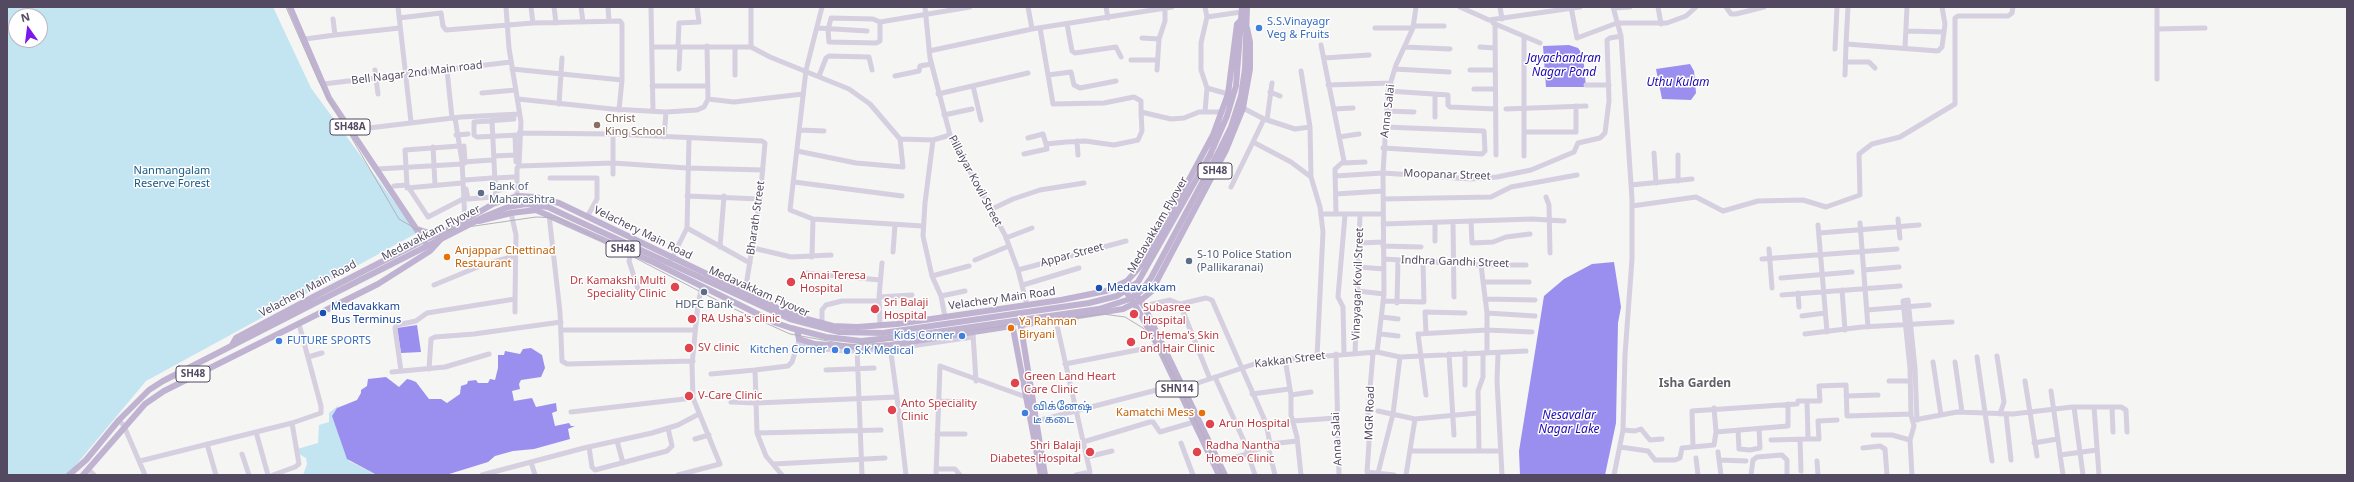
<!DOCTYPE html>
<meta charset="utf-8">
<style>
body{margin:0}
#map{position:relative;width:2354px;height:482px;overflow:hidden;background:#f5f5f3;font-family:"Noto Sans",sans-serif}
canvas{display:block}
.frame{position:absolute;inset:0;border:8px solid #534a61;pointer-events:none}
.north{position:absolute;left:8px;top:8px;width:40px;height:40px;box-sizing:border-box;background:#fff;border:1px solid #bab7c0;border-radius:50%;rotate:346deg;font-size:11px;font-weight:700;line-height:16px;text-align:center;color:#534a61}
.north::after{content:'';display:block;margin:auto;width:14px;height:18px;background:#7a19e9;clip-path:polygon(50% 0,100% 100%,50% 72%,0 100%)}
</style>
<div id="map">
<canvas width="2354" height="482"></canvas>
<div class="frame"></div>
<div class="north">N</div>
</div>
<script>
const ctx = document.querySelector('canvas').getContext('2d');
ctx.lineJoin = 'round';
function paint(path, color) { ctx.fillStyle = color; ctx.fill(path, 'evenodd'); }
const poly = rows => new Path2D(rows.map(r => 'M' + r).join(''));
function stroke(path, color, width, dash) { ctx.strokeStyle = color; ctx.lineWidth = width; ctx.lineCap = dash ? 'butt' : 'round'; ctx.setLineDash(dash || []); ctx.stroke(path); }
function label(font, color, halo, rows, align = 'center') {
  ctx.font = font + ' "Noto Sans","Noto Sans Tamil",sans-serif'; ctx.lineWidth = 3; ctx.setLineDash([]); ctx.textBaseline = 'middle'; ctx.strokeStyle = halo; ctx.fillStyle = color; for (const [text, x, y, turn = 0] of rows) {
    ctx.save(); ctx.translate(x, y); ctx.rotate((+turn || 0) * Math.PI / 180); ctx.textAlign = isNaN(turn) ? turn : align; if (halo) ctx.strokeText(text, 0, 0); ctx.fillText(text, 0, 0); ctx.restore();
  }
}
paint(poly([
 [7,7,273,7,311,88,417,233,146,381,70,472,66,475,7,475],
 [16,16,40,16,40,40,16,40],
 [339,405,332,416,349,461,377,475,303,475,307,464,306,458,299,454,297,449,318,443,319,425,329,422,329,413]
]), '#c3e4f1');
paint(poly([
 [1569,45,1578,48,1583,55,1586,87,1546,87,1543,46],
 [1690,64,1694,71,1696,93,1691,100,1662,99,1656,69],
 [1614,262,1621,307,1618,323,1616,423,1605,475,1520,475,1519,451,1544,296,1564,279,1592,264],
 [417,325,421,352,401,353,397,328],
 [531,348,542,355,545,368,541,377,521,380,519,384,520,389,512,391,514,401,532,398,536,407,556,403,557,411,552,413,555,426,569,423,571,426,575,426,568,429,570,439,534,449,513,451,495,456,488,462,446,475,377,475,347,459,332,416,337,408,357,400,361,393,361,390,367,386,368,379,386,377,399,387,407,379,411,380,416,382,429,399,441,399,447,403,460,394,461,386,467,384,468,381,476,380,478,383,488,383,490,379,495,380,498,368,498,355,504,355,505,351,520,354,523,349]
]), '#9a8fef');
stroke(poly([
 [398,7,411,122],
 [506,7,509,48,521,122,519,166,517,168,517,196],
 [531,7,533,23],
 [554,7,556,23],
 [581,7,583,22],
 [608,7,609,21],
 [651,7,653,111],
 [751,7,751,47],
 [822,7,806,70,790,210,813,219,922,226],
 [925,7,930,58,950,135,1005,235,1018,270,1027,305],
 [1028,7,1032,29],
 [1106,7,1108,18],
 [1205,7,1207,17],
 [1460,7,1489,20,1580,7],
 [1500,7,1502,19],
 [1571,7,1577,38,1617,23,1667,23,1686,16,1696,7],
 [1613,7,1621,36,1632,199,1632,259,1625,355,1623,430,1614,475],
 [1658,7,1661,24],
 [1726,7,1731,14,1736,14,1764,7],
 [1848,7,1846,44,1938,51,1942,47,1945,24,1942,7],
 [2157,7,2157,79],
 [1614,8,1630,7],
 [399,18,441,13,443,26,446,30,533,23,620,21,622,24,622,80,619,110],
 [333,19,335,35,400,28],
 [880,22,873,19,831,18,828,30,829,42,876,43,880,41,880,22,970,7],
 [1493,23,1540,43],
 [1067,24,1072,51,1075,53,1116,47,1121,57],
 [1495,25,1496,155],
 [1413,26,1444,26],
 [818,28,867,31],
 [1040,28,1053,104,1104,103,1134,97,1141,101,1141,112],
 [1375,28,1413,28],
 [2157,29,2205,28],
 [1906,31,1944,32],
 [1524,37,1524,156],
 [1142,38,1159,39],
 [305,39,335,35],
 [1321,45,1344,161,1335,169,1336,214],
 [652,47,751,47,770,57,849,89,870,104,900,139,933,140,925,203,923,236,932,276,941,296,945,317],
 [678,47,679,23,699,22,697,7],
 [1405,47,1450,49],
 [1480,47,1495,48],
 [1905,48,1907,7],
 [1835,49,1837,7],
 [929,51,1032,29,1172,7],
 [1324,58,1369,55],
 [1131,60,1157,60],
 [1845,62,1869,62,1875,68],
 [512,69,622,80],
 [679,69,680,47],
 [1395,69,1449,72],
 [375,70,378,94],
 [447,70,452,118],
 [1157,70,1159,39,1165,21,1165,9],
 [1470,70,1494,70],
 [1301,71,1310,127,1311,177],
 [735,75,735,47],
 [1048,75,1071,72,1074,85,1080,88,1116,81],
 [1845,75,1846,44],
 [819,76,826,58,829,56,869,57,872,70],
 [895,76,919,71,920,66,931,64],
 [323,84,511,62],
 [1328,85,1391,83],
 [1586,85,1609,85],
 [652,86,706,86],
 [973,86,981,120],
 [1207,88,1228,94],
 [1474,89,1495,89],
 [1388,91,1448,95,1448,105,1450,107,1495,109],
 [1270,92,1280,96],
 [482,93,516,90],
 [938,94,1028,73],
 [1435,94,1435,117],
 [518,99,612,109,666,112,697,110,704,107,708,99,707,46],
 [708,99,734,102,803,94],
 [559,104,562,58],
 [1243,108,1264,119,1253,142,1291,162,1311,177,1320,207,1323,232,1317,357],
 [1334,109,1353,108],
 [1506,109,1586,106],
 [1387,111,1414,112],
 [1205,112,1207,88,1201,70,1201,43,1207,17,1241,12],
 [944,115,972,109],
 [455,118,462,161,465,221],
 [514,119,474,122,474,135,477,137,519,135],
 [1264,119,1295,129,1310,127],
 [492,120,496,203],
 [1267,120,1272,83],
 [352,130,461,117,519,114],
 [800,130,824,131],
 [1524,132,1576,132,1576,106],
 [519,133,613,134,613,174],
 [613,134,762,141,765,143,760,199,745,292],
 [456,135,468,134],
 [515,135,516,162],
 [664,137,666,112],
 [1339,137,1359,134],
 [1028,138,1043,134,1046,144],
 [933,140,950,135],
 [1077,141,1078,155],
 [459,146,405,150,407,185,428,217,463,199],
 [464,146,465,163],
 [433,147,435,185],
 [1383,148,1482,154,1485,151,1484,131,1385,127],
 [797,151,856,163,903,167,900,139],
 [1654,153,1656,183],
 [1024,154,1047,149,1046,144,1066,142,1085,141,1114,145,1138,140,1142,131,1141,112,1171,119,1184,118,1199,112,1222,112],
 [1678,155,1678,181],
 [494,156,516,155],
 [464,162,492,160],
 [1343,163,1365,162],
 [519,166,613,163,687,168,763,170],
 [378,169,462,164],
 [1335,176,1383,173,1471,179,1497,177,1531,170,1574,152,1578,143,1600,138,1605,133,1609,101,1607,40,1610,38,1621,36],
 [495,178,514,177],
 [550,178,597,178,597,199,587,217],
 [465,180,492,178],
 [794,182,902,196],
 [1631,185,1692,179],
 [394,186,407,185],
 [1231,187,1253,142],
 [407,188,462,183],
 [466,189,468,199,493,197],
 [496,191,507,188],
 [1336,194,1383,191],
 [687,196,760,199],
 [1546,197,1549,205,1550,253],
 [1383,199,1491,197,1511,187,1577,175],
 [1632,206,1696,197,1723,211,1758,201,1803,200,1826,207,1860,195,1859,154,1872,144,1900,137,1955,104,1955,18,1958,16,2008,16,2012,13,2013,7],
 [992,209,1013,199,1040,190,1084,183],
 [1321,214,1383,214],
 [549,215,560,312,562,361,567,364,693,361],
 [1898,219,1900,238],
 [1471,221,1472,243,1493,242,1506,237,1530,234],
 [1453,222,1454,297],
 [1435,223,1435,241],
 [1860,223,1868,327],
 [1383,224,1532,219,1564,221],
 [1818,225,1827,332],
 [687,228,750,263],
 [1819,233,1919,225],
 [1006,238,1032,228],
 [1360,243,1383,242],
 [1383,246,1421,247],
 [720,247,724,196],
 [753,248,791,257,831,255],
 [1769,249,1772,288],
 [632,250,629,261,638,289],
 [893,252,895,225],
 [812,257,813,219],
 [1384,259,1481,265,1526,265],
 [1762,259,1897,249],
 [671,260,687,228,689,139],
 [975,260,1009,246],
 [1481,265,1487,313,1487,353],
 [1359,267,1384,269],
 [1018,270,1126,241],
 [1864,270,1899,267],
 [806,273,880,280],
 [932,276,969,266],
 [1781,278,1852,272],
 [1483,282,1529,282],
 [434,285,485,264,515,256],
 [1023,285,1079,268],
 [1842,290,1845,330],
 [1358,291,1384,294],
 [1798,293,1799,307],
 [1782,295,1900,286],
 [941,296,965,291],
 [879,297,912,295],
 [515,299,515,312],
 [1485,299,1535,300],
 [1383,301,1424,302,1423,262],
 [1397,303,1398,260],
 [1180,304,1206,298,1212,300,1266,423,1270,444],
 [1144,306,1170,300,1180,304,1210,379],
 [1867,310,1929,305],
 [1487,313,1535,316],
 [1802,316,1825,313],
 [1382,317,1398,319],
 [1056,321,1090,472,1076,475],
 [822,323,822,310,826,305,842,301,879,301],
 [880,325,879,297,882,263],
 [561,330,695,330],
 [1426,333,1425,312,1465,313],
 [973,334,976,381],
 [1381,334,1398,336],
 [1805,334,1862,327,1952,322],
 [798,343,823,349,845,351,890,349,973,337],
 [890,346,897,397],
 [857,348,862,475],
 [1377,352,1384,294,1383,173,1388,91,1396,65,1413,28,1416,7],
 [1465,353,1465,385],
 [1498,353,1497,381,1502,475],
 [1336,354,1339,475],
 [1344,354,1343,307,1338,297,1345,215],
 [1355,354,1360,215],
 [1373,354,1368,411,1369,443,1367,472,1394,475],
 [1449,354,1454,435],
 [1997,356,2004,402,2000,414],
 [308,357,322,353],
 [1977,357,1992,461],
 [1285,359,1291,395,1291,415,1297,437,1301,475],
 [1933,362,1941,415],
 [1955,362,1962,412],
 [1065,364,1158,346],
 [429,369,431,339,435,337,474,334,561,322],
 [826,370,874,368],
 [401,371,395,328,397,325,416,321,427,313,515,299,516,235,511,213],
 [392,372,445,367,489,354],
 [711,374,755,370],
 [1215,377,1243,439,1255,475],
 [1889,381,1910,381],
 [2025,381,2037,456],
 [1183,388,1260,362,1277,360,1377,352,1400,357,1526,351],
 [2051,391,2063,475],
 [1252,394,1289,389],
 [1291,395,1311,392],
 [1426,395,1418,334,1487,330,1532,332],
 [1846,396,1878,395],
 [937,401,967,402],
 [1798,401,1820,401,1819,386,1846,385,1847,416,1911,414],
 [731,402,756,403,897,397,906,475],
 [2074,407,2083,475],
 [2094,407,2099,475],
 [2112,407,2113,432],
 [1714,408,1716,432],
 [1378,411,1415,419,1477,413],
 [571,412,693,398],
 [2006,414,2011,460],
 [119,420,124,426,145,475],
 [1914,420,1957,412,2013,414,2072,407,2121,407,2126,410,2127,432],
 [1293,421,1336,418],
 [1033,422,1176,385],
 [1623,430,1635,431,1641,429,1650,440,1662,439],
 [1738,430,1739,449,1750,450,1760,448,1759,429],
 [256,432,268,475],
 [757,433,881,430],
 [937,434,965,434],
 [1873,435,1892,435,1910,440,1912,475],
 [695,439,709,435],
 [1800,439,1801,471],
 [1808,439,1819,439,1818,421,1837,420],
 [1771,440,1808,439,1807,401],
 [1910,440,1914,426,1911,415,1910,368,1903,301,1908,300,1915,368,1917,420],
 [617,441,623,463],
 [1083,442,1150,422,1153,422,1160,432,1194,422],
 [1181,443,1193,475],
 [2034,443,2057,439],
 [207,444,216,475],
 [1268,446,1275,475],
 [589,447,592,467,595,470,667,451,672,446,668,428],
 [1620,447,1648,451,1655,460,1675,460,1680,458,1682,448,1714,445,1716,432,1788,426,1788,404],
 [1693,447,1692,411,1797,404],
 [1863,448,1880,446,1885,449,1887,475],
 [1479,450,1478,391,1483,377,1483,353],
 [1411,451,1500,451],
 [1718,452,1721,475],
 [242,454,249,475],
 [2060,455,2097,450],
 [1087,457,1112,451],
 [1696,458,1698,475],
 [1719,460,1746,461],
 [140,461,292,423,321,413,321,406,299,324],
 [1817,461,1818,475],
 [531,462,535,475],
 [1219,462,1247,454,1270,444,1297,441],
 [774,464,885,458],
 [88,469,94,475],
 [936,469,955,469,960,475],
 [1378,473,1393,414,1400,357],
 [273,475,295,467,299,464,292,423],
 [482,475,584,448,652,433,678,425,699,414],
 [678,475,720,464,693,398,692,365,698,303,702,287],
 [782,475,766,456,757,433,755,370,788,366,792,362,799,340],
 [936,475,940,366,1026,397],
 [1406,475,1415,419],
 [1751,475,1753,460,1757,457,1782,455,1787,460,1787,475]
]), '#d5cfdf', 5);
stroke(poly([
 [290,7,329,98,425,242],
 [1210,155,1227,116,1236,86,1242,7],
 [1216,157,1231,127,1241,96,1245,69,1247,7],
 [479,221,511,213,536,210,655,263,776,323,791,328,826,337,861,341,908,336],
 [417,229,429,233,436,232],
 [1129,284,1144,306,1225,475],
 [1122,286,1134,303,1158,346,1219,475],
 [1020,321,1045,475],
 [1012,323,1041,475],
 [1021,325,1123,309,1141,300,1151,292,1226,150,1243,108,1250,69,1250,42,1247,28],
 [797,330,799,339,815,344,857,347,890,345,1012,326],
 [232,345,236,338,317,295,424,240,452,228,493,204,517,196,535,197,559,203,784,311,799,317,833,326,857,327,897,324,1061,300,1106,291,1127,281,1146,260,1213,135,1228,94,1236,32,1237,24,1241,20],
 [69,475,86,460,119,420,149,390,163,381,323,299],
 [83,475,145,404,164,391,378,284,430,251,441,239]
]), '#bfb3d1', 6);
stroke(poly([
 [286,7,319,82,399,219,416,229,433,232,536,217,558,218,730,307,790,334,850,345,1103,314,1125,317,1143,328,1160,349,1223,475]
]), '#b5b1b9', 1);
stroke(poly([
 [323,299,486,216,508,207,526,204,548,207,565,215,790,319,839,332,883,333,1089,303,1117,296,1138,282,1210,155],
 [908,336,1099,309,1130,299,1141,291,1151,278,1216,157]
]), '#bfb3d1', 6);
for (const [x, y, r, color] of [
 [1259,28,4,"#3f7fe0"],
 [597,125,4,"#8d6e63"],
 [481,193,4,"#5c6f8a"],
 [447,257,4,"#e8710a"],
 [1189,261,4,"#5c6f8a"],
 [791,282,5,"#e0444e"],
 [675,287,5,"#e0444e"],
 [1099,288,4,"#1a4fb4"],
 [704,292,4,"#5c6f8a"],
 [875,309,5,"#e0444e"],
 [323,313,4,"#1a4fb4"],
 [1134,314,5,"#e0444e"],
 [692,319,5,"#e0444e"],
 [1011,328,4,"#e8710a"],
 [962,336,4,"#3f7fe0"],
 [279,341,4,"#3f7fe0"],
 [1131,342,5,"#e0444e"],
 [689,348,5,"#e0444e"],
 [835,350,4,"#3f7fe0"],
 [847,351,4,"#3f7fe0"],
 [1015,383,5,"#e0444e"],
 [689,396,5,"#e0444e"],
 [892,410,5,"#e0444e"],
 [1025,413,4,"#3f7fe0"],
 [1202,413,4,"#e8710a"],
 [1210,424,5,"#e0444e"],
 [1090,452,5,"#e0444e"],
 [1197,452,5,"#e0444e"]
]) { const dot = new Path2D(); dot.arc(x, y, r, 0, 2 * Math.PI); ctx.fillStyle = color; ctx.fill(dot); stroke(dot, '#fff', 1.5); }
for (const [x, y, w] of [
 [350,127,40],
 [1215,171,34],
 [623,249,34],
 [193,374,34],
 [1177,389,42]
]) { const box = new Path2D(); box.roundRect(x - w / 2, y - 8, w, 16, 3); ctx.fillStyle = '#fff'; ctx.fill(box); stroke(box, '#534a61', 1); }
label('bold 10px', '#534a61', null, [
 ["SH48A",350,127],
 ["SH48",1215,171],
 ["SH48",623,249],
 ["SH48",193,374],
 ["SHN14",1177,389]
]);
label('11px', '#366cbe', '#fff', [
 ["S.S.Vinayagr",1267,22],
 ["Veg & Fruits",1267,35],
 ["Kids Corner",954,336,"right"],
 ["FUTURE SPORTS",287,341],
 ["Kitchen Corner",827,350,"right"],
 ["S.K Medical",855,351],
 ["விக்னேஷ்",1033,407],
 ["டீ கடை",1033,420]
], 'left');
label('11px', '#534a61', '#fff', [
 ["Bell Nagar 2nd Main road",417,73,-7],
 ["Anna Salai",1388,111,-83],
 ["Moopanar Street",1447,175,2],
 ["Pillaiyar Kovil Street",975,181,62],
 ["Bharath Street",756,218,-82],
 ["Medavakkam Flyover",1158,225,-60],
 ["Medavakkam Flyover",431,233,-27],
 ["Velachery Main Road",643,233,26],
 ["Appar Street",1072,255,-15],
 ["Indhra Gandhi Street",1455,262,2],
 ["Vinayagar Kovil Street",1358,284,-88],
 ["Velachery Main Road",308,289,-28],
 ["Medavakkam Flyover",759,292,24],
 ["Velachery Main Road",1002,299,-8],
 ["Kakkan Street",1290,360,-7],
 ["MGR Road",1370,413,-88],
 ["Anna Salai",1337,439,-93]
]);
label('11px', '#785e54', '#fff', [
 ["Christ",605,119],
 ["King School",605,132]
], 'left');
label('11px', '#165987', '#fff', [
 ["Nanmangalam",172,171],
 ["Reserve Forest",172,184]
]);
label('11px', '#4e5e75', '#fff', [
 ["Bank of",489,187],
 ["Maharashtra",489,200],
 ["S-10 Police Station",1197,255],
 ["(Pallikaranai)",1197,268],
 ["HDFC Bank",704,305,"center"]
], 'left');
label('11px', '#c56008', '#fff', [
 ["Anjappar Chettinad",455,251],
 ["Restaurant",455,264],
 ["Ya Rahman",1019,322],
 ["Biryani",1019,335],
 ["Kamatchi Mess",1194,413,"right"]
], 'left');
label('11px', '#be3a42', '#fff', [
 ["Annai Teresa",800,276],
 ["Hospital",800,289],
 ["Dr. Kamakshi Multi",666,281,"right"],
 ["Speciality Clinic",666,294,"right"],
 ["Sri Balaji",884,303],
 ["Hospital",884,316],
 ["Subasree",1143,308],
 ["Hospital",1143,321],
 ["RA Usha's clinic",701,319],
 ["Dr. Hema's Skin",1140,336],
 ["and Hair Clinic",1140,349],
 ["SV clinic",698,348],
 ["Green Land Heart",1024,377],
 ["Care Clinic",1024,390],
 ["V-Care Clinic",698,396],
 ["Anto Speciality",901,404],
 ["Clinic",901,417],
 ["Arun Hospital",1219,424],
 ["Shri Balaji",1081,446,"right"],
 ["Diabetes Hospital",1081,459,"right"],
 ["Radha Nantha",1206,446],
 ["Homeo Clinic",1206,459]
], 'left');
label('11px', '#164399', '#fff', [
 ["Medavakkam",1107,288],
 ["Medavakkam",331,307],
 ["Bus Terminus",331,320]
], 'left');
label('italic 12px', '#1d0ab4', '#fff', [
 ["Jayachandran",1564,59],
 ["Nagar Pond",1564,73],
 ["Uthu Kulam",1678,83],
 ["Nesavalar",1569,416],
 ["Nagar Lake",1569,430]
]);
label('bold 12px', '#635f68', '#fff', [
 ["Isha Garden",1695,384]
]);
</script>
